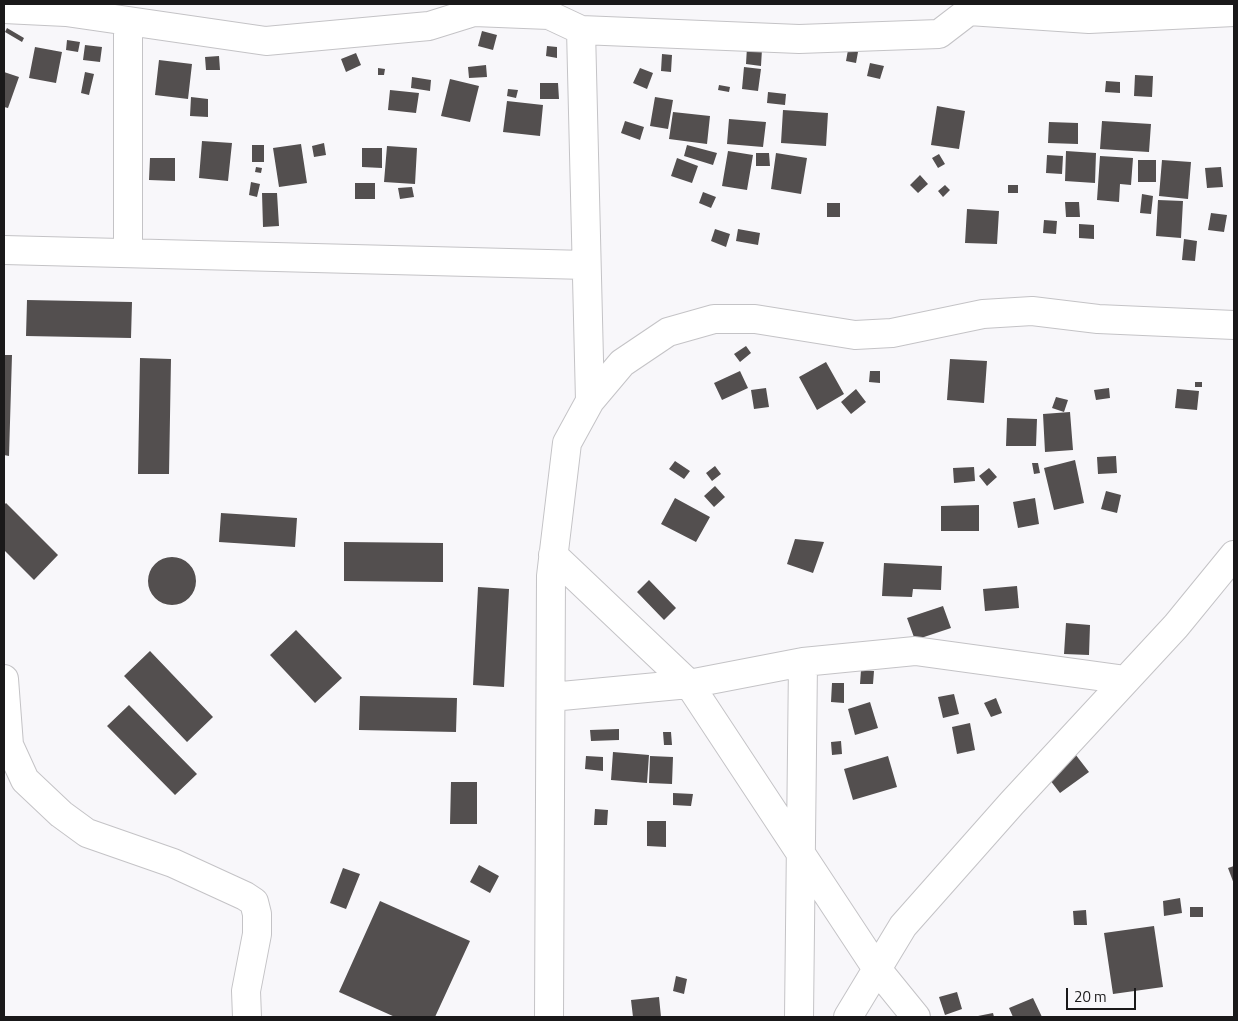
<!DOCTYPE html>
<style>
body{margin:0}
#map{position:relative;width:1238px;height:1021px;overflow:hidden;background:#f8f7fa;font-family:"Titillium Web",sans-serif}
canvas{display:block}
.frame{position:absolute;inset:0;border:5px solid #1a191a;pointer-events:none}
.scale{position:absolute;left:1066px;top:988px;width:70px;height:22px;box-sizing:border-box;border:2px solid #1a191a;border-top:0;padding-left:6px;font-size:15px;line-height:18px;white-space:nowrap;color:#1a191a;-webkit-text-stroke:4px #f8f7fa;paint-order:stroke}
</style>
<div id="map">
<canvas width="1238" height="1021"></canvas>
<div class="frame"></div>
<div class="scale">20 m</div>
</div>
<script>
const ctx = document.querySelector('canvas').getContext('2d');
ctx.lineJoin = 'round';
function paint(path, color) { ctx.fillStyle = color; ctx.fill(path, 'evenodd'); }
const poly = rows => new Path2D(rows.map(r => 'M' + r).join(''));
function stroke(path, color, width, dash) { ctx.strokeStyle = color; ctx.lineWidth = width; ctx.lineCap = dash ? 'butt' : 'round'; ctx.setLineDash(dash || []); ctx.stroke(path); }
paint(poly([
 [7,28,24,38,22,42,5,32],
 [482,31,497,35,493,50,478,46],
 [67,40,80,42,78,52,66,50],
 [85,45,102,47,100,62,83,60],
 [547,46,557,47,557,58,546,56],
 [35,47,62,52,56,83,29,78],
 [747,47,762,49,761,66,746,64],
 [848,50,858,52,856,63,846,61],
 [356,53,361,65,346,72,341,59],
 [662,54,672,55,671,72,661,71],
 [219,56,220,70,206,70,205,57],
 [159,60,192,64,188,99,155,95],
 [870,63,884,66,880,79,867,76],
 [486,65,487,77,469,78,468,67],
 [744,67,761,69,758,91,742,89],
 [378,68,385,69,384,75,378,75],
 [640,68,653,73,647,89,633,83],
 [4,72,19,77,8,108,4,107],
 [85,72,94,74,89,95,81,93],
 [1135,75,1153,76,1152,97,1134,96],
 [412,77,431,80,430,91,411,88],
 [450,79,479,86,470,122,441,116],
 [1106,81,1120,82,1120,93,1105,92],
 [540,83,558,83,559,99,540,99],
 [719,85,730,87,729,92,718,90],
 [508,89,518,90,516,98,507,96],
 [390,90,419,93,416,113,388,110],
 [768,92,786,94,785,105,767,103],
 [191,97,208,99,208,117,190,116],
 [655,97,673,100,668,129,650,126],
 [507,101,543,105,540,136,503,132],
 [937,106,965,111,959,149,931,145],
 [783,110,828,113,826,146,781,143],
 [673,112,710,116,707,144,669,139],
 [729,119,766,122,763,147,727,144],
 [625,121,644,127,640,140,621,133],
 [1102,121,1151,124,1149,152,1100,149],
 [1049,122,1078,123,1078,144,1048,143],
 [202,141,232,143,228,181,199,178],
 [324,143,326,155,314,157,312,146],
 [301,144,307,183,279,187,273,148],
 [252,145,264,145,264,162,252,162],
 [687,145,717,153,713,165,684,156],
 [387,146,417,148,415,184,384,182],
 [362,148,382,148,382,168,362,167],
 [728,151,753,155,747,190,722,186],
 [1066,151,1096,153,1095,183,1065,181],
 [756,153,769,153,770,166,756,166],
 [776,153,807,158,801,194,771,189],
 [939,154,945,164,938,168,932,158],
 [1047,155,1063,156,1062,174,1046,173],
 [1100,156,1133,158,1131,185,1120,184,1119,202,1097,200],
 [150,158,175,158,175,181,149,180],
 [677,158,698,166,692,183,671,176],
 [1138,160,1156,160,1156,182,1138,182],
 [1162,160,1191,162,1188,199,1159,196],
 [256,167,262,168,261,173,255,172],
 [1221,167,1223,187,1207,188,1205,168],
 [920,175,928,184,918,193,910,185],
 [251,182,260,184,257,197,249,195],
 [355,183,375,183,375,199,355,199],
 [945,185,950,190,943,197,938,191],
 [1008,185,1018,185,1018,193,1008,193],
 [412,187,414,197,400,199,398,188],
 [703,192,716,197,711,208,699,203],
 [262,193,277,193,279,226,263,227],
 [1142,194,1153,196,1151,214,1140,213],
 [1158,200,1183,201,1181,238,1156,236],
 [1065,202,1079,202,1080,217,1066,217],
 [827,203,840,203,840,217,827,217],
 [967,209,999,211,997,244,965,243],
 [1211,213,1227,215,1224,232,1208,230],
 [1044,220,1057,221,1056,234,1043,233],
 [1079,224,1094,225,1094,239,1079,238],
 [715,229,730,234,726,247,711,241],
 [738,229,760,233,758,245,736,241],
 [1184,239,1197,241,1195,261,1182,260],
 [27,300,132,302,131,338,26,336],
 [746,346,751,353,740,362,734,354],
 [4,355,12,355,9,456,4,455],
 [140,358,171,359,169,474,138,474],
 [950,359,987,361,984,403,947,400],
 [826,362,844,394,817,410,799,377],
 [740,371,748,388,722,400,714,383],
 [870,371,880,371,880,383,869,382],
 [1195,382,1202,382,1202,387,1195,387],
 [766,388,769,407,754,409,751,390],
 [1109,388,1110,398,1096,400,1094,390],
 [856,389,866,402,851,414,841,402],
 [1177,389,1199,391,1197,410,1175,408],
 [1056,397,1068,400,1064,412,1052,408],
 [1070,412,1073,450,1045,452,1043,414],
 [1007,418,1037,419,1036,446,1006,446],
 [1116,456,1117,473,1098,474,1097,457],
 [1075,460,1084,503,1054,510,1044,468],
 [675,461,690,471,684,479,669,469],
 [1032,463,1038,463,1040,473,1034,474],
 [715,466,721,474,712,481,706,473],
 [974,467,975,481,954,483,953,468],
 [989,468,997,477,987,486,979,476],
 [715,486,725,497,714,507,704,496],
 [1106,491,1121,495,1117,513,1101,509],
 [675,498,710,517,696,542,661,524],
 [1035,498,1039,524,1018,528,1013,502],
 [6,503,58,555,34,580,4,550,4,505],
 [979,505,979,531,941,531,941,506],
 [221,513,297,518,295,547,219,542],
 [795,539,824,542,813,573,787,564],
 [344,542,443,543,443,582,344,581],
 '148 581a24 24 0 1 1 48 0a24 24 0 1 1-48 0Z',
 [884,563,942,566,941,590,913,589,912,597,882,596],
 [649,580,676,608,664,620,637,592],
 [1017,586,1019,608,985,611,983,589],
 [478,587,509,589,504,687,473,685],
 [943,606,951,628,915,640,907,618],
 [1066,623,1090,625,1089,655,1064,654],
 [296,630,342,678,315,703,270,655],
 [150,651,213,717,187,742,124,676],
 [861,670,874,671,873,684,860,684],
 [832,683,844,683,844,703,831,702],
 [954,694,959,714,943,718,938,697],
 [360,696,457,698,456,732,359,730],
 [996,698,1002,713,991,717,984,703],
 [870,702,878,728,855,735,848,709],
 [129,705,197,774,175,795,107,726],
 [970,723,975,750,957,754,952,727],
 [619,729,619,740,591,741,590,730],
 [663,732,671,732,672,745,664,745],
 [841,741,842,754,832,755,831,742],
 [1072,750,1089,772,1060,793,1043,771],
 [613,752,649,755,647,783,611,780],
 [586,756,603,757,603,771,585,769],
 [650,756,673,757,672,784,649,783],
 [888,756,897,787,853,800,844,769],
 [451,782,477,782,477,824,450,824],
 [673,793,693,794,691,806,673,805],
 [595,809,608,810,607,825,594,825],
 [647,821,666,821,666,847,647,846],
 [479,865,499,876,490,893,470,882],
 [1234,866,1234,884,1228,868],
 [343,868,360,874,346,909,330,903],
 [1180,898,1182,913,1164,916,1163,901],
 [380,901,470,941,435,1017,395,1017,339,992],
 [1190,907,1203,907,1203,917,1190,917],
 [1086,910,1087,925,1074,925,1073,911],
 [1154,926,1163,987,1113,994,1104,933],
 [676,976,687,979,684,994,673,991],
 [957,992,962,1009,945,1015,939,997],
 [659,997,661,1017,633,1017,631,1000],
 [1033,998,1042,1017,1013,1017,1009,1008],
 [993,1013,994,1017,978,1017,978,1016]
]), '#534f4f');
const minor = poly([
 [4,9,66,12,266,41,429,26,474,12,549,15,581,30,799,39,939,34,969,11,1089,19,1234,12],
 [581,30,590,401],
 [4,250,586,265],
 [128,253,128,22],
 [553,555,689,684,803,662],
 [4,679,9,745,25,780,61,814,87,833,173,863,245,896,254,902,257,914,257,934,246,991,247,1017],
 [551,697,689,684,877,969,916,1017],
 [549,1017,551,576,567,443,590,401,622,363,668,332,714,319,755,319,855,335,892,333,983,314,1032,311,1098,319,1234,325],
 [799,1017,803,662,915,651,1126,680],
 [848,1017,903,926,1012,803,1176,626,1234,555]
]);
stroke(minor, '#c4c3c6', 30);
stroke(minor, '#fff', 28);
</script>
